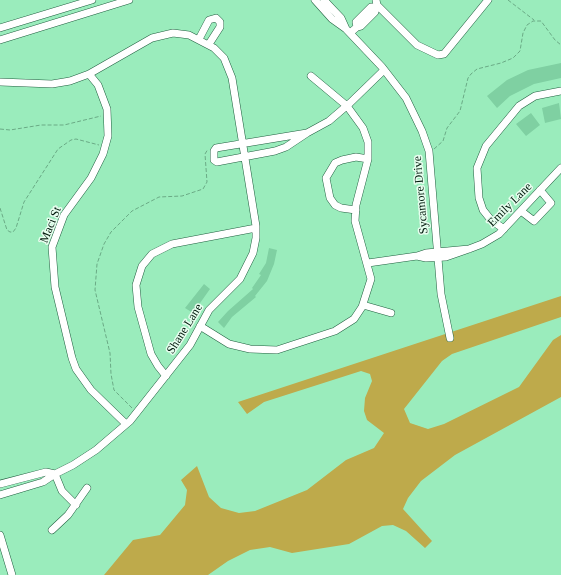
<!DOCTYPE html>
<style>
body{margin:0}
canvas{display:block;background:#9aecbc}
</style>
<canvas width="561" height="575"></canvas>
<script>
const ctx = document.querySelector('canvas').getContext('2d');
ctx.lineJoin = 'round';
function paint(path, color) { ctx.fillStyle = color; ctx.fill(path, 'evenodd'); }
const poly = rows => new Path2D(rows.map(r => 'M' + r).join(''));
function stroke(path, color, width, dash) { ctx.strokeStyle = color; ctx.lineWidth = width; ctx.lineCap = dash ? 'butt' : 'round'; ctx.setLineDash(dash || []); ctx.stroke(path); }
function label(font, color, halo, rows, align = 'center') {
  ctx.font = font + ' Georgia,serif'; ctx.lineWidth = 3; ctx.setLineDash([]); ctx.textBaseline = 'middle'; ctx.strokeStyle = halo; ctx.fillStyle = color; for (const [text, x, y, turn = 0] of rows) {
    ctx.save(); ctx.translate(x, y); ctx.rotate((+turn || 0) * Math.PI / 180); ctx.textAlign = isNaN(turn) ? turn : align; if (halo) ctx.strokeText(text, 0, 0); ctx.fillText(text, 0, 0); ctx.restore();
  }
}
paint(poly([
 [561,296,561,317,452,354,442,361,404,409,410,423,428,429,444,424,519,387,553,340,561,335,561,397,455,455,421,481,408,498,403,509,432,541,425,548,406,531,393,525,382,526,349,544,292,553,270,547,250,550,228,561,208,575,104,575,133,540,160,535,185,505,187,490,181,480,197,466,209,497,221,508,239,513,255,511,307,490,346,460,374,448,384,433,367,420,364,411,365,398,372,381,370,374,361,371,264,402,247,414,238,402]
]), '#beaa4b');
paint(poly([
 [561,63,561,78,534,84,510,96,497,108,487,96,507,80,528,70],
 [559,103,561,119,545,123,542,108],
 [531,113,540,125,526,136,516,124],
 [269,248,277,250,274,264,267,281,255,296,256,297,232,317,224,328,218,322,228,311,253,289,252,288,261,275,259,274,266,263],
 [204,284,210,289,193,313,185,308]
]), '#7fd0a2');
const minor = poly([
 [315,0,332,19,346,29,341,18,324,0],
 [377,5,417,45,438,55,444,54,488,0],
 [357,27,356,22,371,7,375,7],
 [0,28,92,0],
 [346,29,382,67,406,98,422,131,429,151,441,294,450,338],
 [350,33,357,27,361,26,375,12,375,7,377,5,376,0],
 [199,39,209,20,216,18,220,22,220,27,209,44],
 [0,40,129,0],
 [89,74,98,85,107,109,108,136,103,154,91,178,64,215,52,247,55,287,72,358,76,369,91,390,126,424],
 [0,82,52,84,70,81,89,74,152,38,173,33,189,35,214,48,224,58,232,78,256,226,256,238,253,253,240,279,209,310,190,345,130,421,96,450,73,465,55,474,62,491,76,505],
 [307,133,286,147,275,151,222,161,217,162,214,160,214,151,216,148,307,133,329,121,350,103,384,70],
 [356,210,341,208,335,205,330,198,326,178,335,163,342,160,356,157,368,159],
 [521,211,534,221,551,203,540,190],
 [504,229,491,220,483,210,479,198,477,168,486,146,519,106,535,96,561,91],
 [469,249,482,244,499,234,561,168],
 [469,249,446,257,426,258,417,256,426,253,469,249],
 [368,263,417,256],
 [363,305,391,313],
 [200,326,229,344,250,349,277,350,335,331,354,319,362,307,371,279,355,221,356,205,368,159,368,142,363,128,347,106,311,76],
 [166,376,158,366,151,354,138,307,136,285,142,266,152,254,172,244,256,228],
 [0,484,46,472,55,474,43,482,0,495],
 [52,530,68,515,87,488],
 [0,535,12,575]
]);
stroke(minor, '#216040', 8);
stroke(poly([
 [508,0,534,20],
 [0,129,10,130,41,125,64,125,101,116],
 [434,149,443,141,447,128,460,111,468,78,471,74,477,69,501,63,513,58,520,51,523,33,527,25,533,21,541,21,555,40,561,45],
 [0,208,7,230,10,232,13,232,16,228,24,202,58,149,71,140,76,139,99,145],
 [132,408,114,390,111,374,110,353,95,290,97,264,104,244,111,232,132,211,159,197,182,196,203,189,207,182,205,154,208,149]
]), '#6aaa85', 1, [4, 2]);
stroke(minor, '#fff', 7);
label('12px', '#021a0d', '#e7feef', [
 ["Sycamore Drive",421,195,-95],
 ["Emily Lane",510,205,-45],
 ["Maci St",51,225,-68],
 ["Shane Lane",185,329,-58]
]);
</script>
